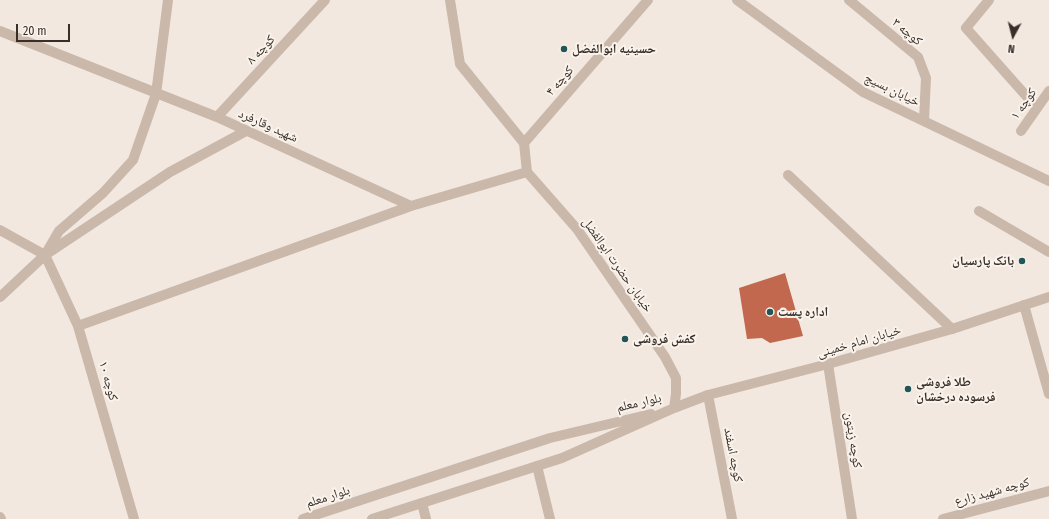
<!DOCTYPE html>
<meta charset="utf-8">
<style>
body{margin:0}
#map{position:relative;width:1049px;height:519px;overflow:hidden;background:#f2e8df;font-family:"Fira Sans Condensed",sans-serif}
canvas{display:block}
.north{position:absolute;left:993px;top:16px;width:40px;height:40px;-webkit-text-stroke:3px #f9f3eb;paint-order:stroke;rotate:187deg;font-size:11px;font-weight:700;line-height:16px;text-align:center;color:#382e2a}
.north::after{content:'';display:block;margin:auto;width:14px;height:18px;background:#382e2a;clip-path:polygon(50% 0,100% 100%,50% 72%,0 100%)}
.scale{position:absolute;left:16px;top:24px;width:54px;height:18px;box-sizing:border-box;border:2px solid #382e2a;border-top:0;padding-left:5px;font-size:12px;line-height:14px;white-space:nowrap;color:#382e2a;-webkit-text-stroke:3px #f9f3eb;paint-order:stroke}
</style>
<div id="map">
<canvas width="1049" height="519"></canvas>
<div class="north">N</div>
<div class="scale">20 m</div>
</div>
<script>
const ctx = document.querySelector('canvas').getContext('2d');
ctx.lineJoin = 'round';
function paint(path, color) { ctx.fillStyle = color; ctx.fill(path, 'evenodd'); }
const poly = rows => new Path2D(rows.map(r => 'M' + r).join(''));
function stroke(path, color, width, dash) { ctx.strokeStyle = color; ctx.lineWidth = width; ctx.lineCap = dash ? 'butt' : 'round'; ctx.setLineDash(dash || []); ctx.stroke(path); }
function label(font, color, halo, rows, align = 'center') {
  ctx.font = font + ' "Fira Sans Condensed","Noto Naskh Arabic",sans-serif'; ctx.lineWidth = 4; ctx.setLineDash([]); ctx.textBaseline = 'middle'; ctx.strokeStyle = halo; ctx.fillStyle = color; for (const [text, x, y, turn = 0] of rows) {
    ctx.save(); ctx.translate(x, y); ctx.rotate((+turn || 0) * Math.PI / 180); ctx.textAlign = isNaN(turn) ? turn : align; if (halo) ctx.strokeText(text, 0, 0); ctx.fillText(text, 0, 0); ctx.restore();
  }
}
paint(poly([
 [785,273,803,336,770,343,762,338,747,339,739,288]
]), '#c1684e');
stroke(poly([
 [168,0,156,94,133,160,103,193,59,231,45,255,170,172,246,131],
 [450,0,460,64,524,143,648,0],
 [849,0,918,57,926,78,924,120],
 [989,0,966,28,1036,107],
 [0,31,217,117,411,206,527,172],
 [217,117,325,0],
 [1021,131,1049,91],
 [788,175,952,329],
 [979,211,1049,252],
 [0,230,45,255],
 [45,255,78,326,134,519],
 [0,297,45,255],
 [1024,305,1049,394],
 [78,326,411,206],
 [828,364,852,519],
 [708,395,732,519],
 [537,466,550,519],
 [422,503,426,519],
 [0,517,1,519],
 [943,519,1049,491]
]), '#cab8ab', 10);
stroke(poly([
 [737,0,863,92,1049,181],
 [524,143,527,172,577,229,665,357,676,378,676,394,674,408],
 [303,519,550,438,651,414],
 [372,519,562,458,674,408,708,395,828,364,952,329,1049,297]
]), '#cab8ab', 10);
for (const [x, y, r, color] of [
 [564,49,4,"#215557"],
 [1022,261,4,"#215557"],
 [770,312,4,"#215557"],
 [625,339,4,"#215557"],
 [908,389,4,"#215557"]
]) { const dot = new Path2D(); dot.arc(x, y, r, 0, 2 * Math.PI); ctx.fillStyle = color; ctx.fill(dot); stroke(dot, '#f9f3eb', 1.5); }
label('13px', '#382e2a', '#f9f3eb', [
 ["کوچه ۳",907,32,40],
 ["کوچه ۸",261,50,-47],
 ["کوچه ۴",560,81,-49],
 ["خیابان بسیج",892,90,26],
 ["کوچه ۱",1024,104,-55],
 ["شهید وقارفرد",268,126,24],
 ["خیابان حضرت ابوالفضل",617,265,55],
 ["خیابان امام خمینی",859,342,-16],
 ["کوچه ۱۰",108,381,74],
 ["بلوار معلم",639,403,-13],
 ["کوچه زیتون",853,440,81],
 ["کوچه اسفند",733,455,79],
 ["کوچه شهید زارع",992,492,-15],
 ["بلوار معلم",328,497,-18]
]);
label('bold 13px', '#382e2a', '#f9f3eb', [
 ["حسینیه ابوالفضل",572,49],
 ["بانک پارسیان",1014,261,"right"],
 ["اداره پست",778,312],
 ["کفش فروشی",633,339],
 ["طلا فروشی",916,382],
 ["فرسوده درخشان",916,397]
], 'left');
</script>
